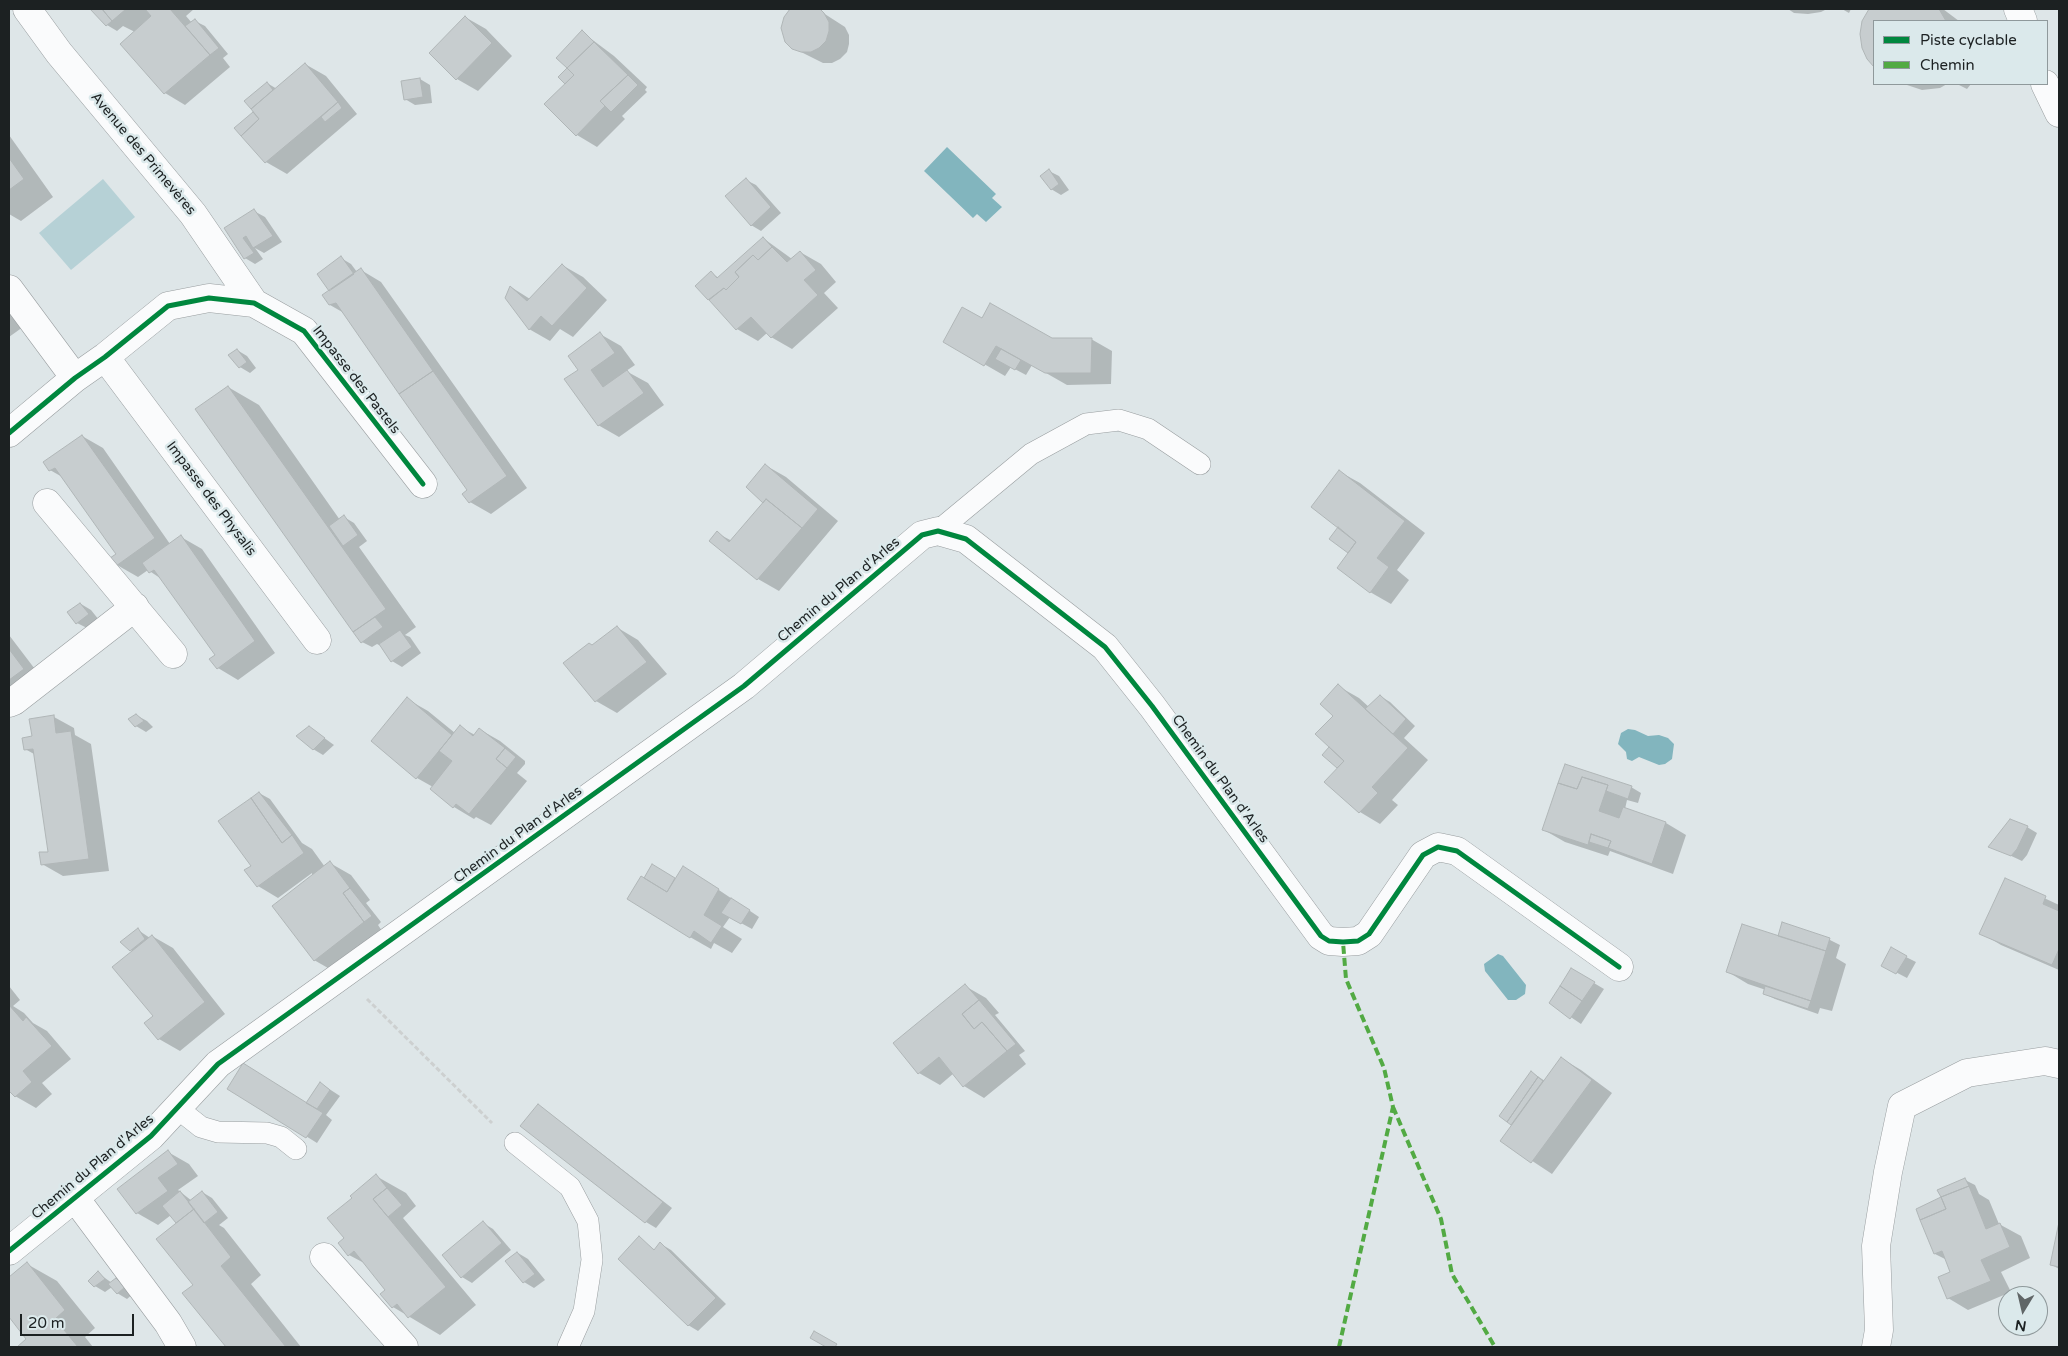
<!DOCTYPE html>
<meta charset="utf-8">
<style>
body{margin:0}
#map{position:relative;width:2068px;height:1356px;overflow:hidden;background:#dee6e8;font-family:"Varela Round",sans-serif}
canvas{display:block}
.frame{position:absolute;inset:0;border:10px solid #1c2122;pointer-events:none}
.legend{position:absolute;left:1873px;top:20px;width:175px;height:65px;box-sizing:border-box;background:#dbe9eb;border:1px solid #8f999b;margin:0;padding:6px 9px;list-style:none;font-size:15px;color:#1c2122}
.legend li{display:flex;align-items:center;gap:10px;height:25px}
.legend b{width:25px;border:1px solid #8f999b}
.north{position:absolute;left:1998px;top:1286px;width:50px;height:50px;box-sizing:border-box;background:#dbe9eb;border:1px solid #8f999b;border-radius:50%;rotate:189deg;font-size:14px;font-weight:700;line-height:20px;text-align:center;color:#1c2122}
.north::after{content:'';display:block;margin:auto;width:18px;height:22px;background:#606667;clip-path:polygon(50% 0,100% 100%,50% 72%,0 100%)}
.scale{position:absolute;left:20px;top:1314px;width:114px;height:22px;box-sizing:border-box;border:2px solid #1c2122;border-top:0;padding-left:6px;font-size:15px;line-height:18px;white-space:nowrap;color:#1c2122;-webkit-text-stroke:4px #dbe9eb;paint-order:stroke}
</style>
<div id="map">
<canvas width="2068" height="1356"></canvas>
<div class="frame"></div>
<ul class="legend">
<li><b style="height:6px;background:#00873e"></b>Piste cyclable</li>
<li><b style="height:6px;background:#52aa43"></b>Chemin</li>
</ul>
<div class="north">N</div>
<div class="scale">20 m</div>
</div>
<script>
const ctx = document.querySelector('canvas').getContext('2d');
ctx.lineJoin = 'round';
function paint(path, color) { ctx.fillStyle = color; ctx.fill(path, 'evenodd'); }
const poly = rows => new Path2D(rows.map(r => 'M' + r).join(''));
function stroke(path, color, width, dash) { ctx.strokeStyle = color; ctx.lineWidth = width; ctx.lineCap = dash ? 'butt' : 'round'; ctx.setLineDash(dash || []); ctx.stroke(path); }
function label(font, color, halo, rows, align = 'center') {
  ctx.font = font + ' "Varela Round",sans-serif'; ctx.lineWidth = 5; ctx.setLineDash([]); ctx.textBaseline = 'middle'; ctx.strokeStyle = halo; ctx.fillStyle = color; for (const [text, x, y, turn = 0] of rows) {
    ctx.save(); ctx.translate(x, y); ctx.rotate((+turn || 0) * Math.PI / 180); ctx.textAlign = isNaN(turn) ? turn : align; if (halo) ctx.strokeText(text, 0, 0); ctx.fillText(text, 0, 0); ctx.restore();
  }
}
paint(poly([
 [103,179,135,217,71,270,39,233]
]), '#b6d1d6');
paint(poly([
 [947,147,996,194,992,198,1002,207,986,222,977,214,973,218,924,171],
 [1628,729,1635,730,1648,736,1659,735,1668,738,1674,744,1672,759,1665,764,1659,765,1639,757,1632,761,1627,759,1626,752,1618,744,1621,733],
 [1498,954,1503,956,1526,985,1525,994,1516,1000,1508,1000,1485,971,1484,964]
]), '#82b5be');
paint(poly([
 [92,9,194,9,186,16,192,23,195,21,205,26,228,54,223,58,230,67,185,105,165,93,135,32,123,26,117,31,107,25],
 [793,9,817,9,845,27,849,35,849,44,847,52,840,59,832,63,823,63,793,48,790,10],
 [1788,9,1827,9,1821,12,1808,14,1794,13],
 [1842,9,1851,9,1849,13],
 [1872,9,1943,9,1959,21,1874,21,1874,65,1872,64,1866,17],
 [465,17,486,29,512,56,478,91,457,79,430,53],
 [582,32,614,56,647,87,645,90,647,92,622,116,625,119,597,147,577,135,567,83,568,68],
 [305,64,326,76,357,114,287,174,266,162,242,135,253,114,258,116,245,101,267,83,277,89],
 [420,79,430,85,432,103,415,105,405,99],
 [1904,84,1947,84,1940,88,1922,90],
 [1957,84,1971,84,1967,89],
 [9,135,53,197,21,221,9,214],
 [1049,171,1059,176,1069,190,1061,195,1051,189],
 [746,180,756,185,781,213,761,231,751,225],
 [254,211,265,217,282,242,264,253,255,248,263,259,255,264,245,258,226,229],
 [763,238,792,259,800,252,821,264,836,282,824,293,838,308,792,349,771,337,767,333,758,341,737,329,696,286,711,273,719,278],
 [341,258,351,264,357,272,361,270,381,282,527,488,491,514,470,502,469,490,344,313,330,305,331,291],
 [562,265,583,277,607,300,573,337,560,329,550,341,529,329,511,287,530,299],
 [9,308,23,327,9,337],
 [982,320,1051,339,1091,339,1112,351,1111,384,1067,385,1032,365,1026,375,1011,367,1005,376,944,341],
 [600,334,621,346,635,365,626,371,648,383,664,405,619,437,598,425,580,370],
 [237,350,247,356,256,368,250,373,240,367,230,355],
 [228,387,259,405,340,520,344,517,354,523,367,541,359,547,416,627,405,635,410,637,421,653,402,667,392,661,383,647,377,644,372,647,362,642,197,410],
 [82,436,103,448,170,544,181,537,202,549,275,653,238,680,218,668,217,655,163,580,148,570,138,577,117,565,112,558,118,554,64,478,50,470],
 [765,465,786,477,838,521,779,591,758,579,711,540,717,533,732,541,765,502],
 [1340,472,1360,483,1425,533,1397,570,1409,580,1391,604,1370,592,1350,553,1339,528],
 [81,604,91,610,99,620,87,628,77,623],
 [618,628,638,640,667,674,617,713,596,701,592,647],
 [9,635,44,681,9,698],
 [1338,686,1359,698,1369,707,1380,696,1390,702,1415,726,1404,738,1428,760,1392,800,1398,805,1380,824,1360,812,1326,782,1339,768,1331,747],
 [407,699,428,711,455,733,460,727,475,735,479,729,500,741,525,761,525,764,517,773,527,781,491,825,476,817,474,819,454,807,433,787,417,778,373,740],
 [136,715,147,721,153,727,146,732,136,726],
 [54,717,74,728,75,735,91,744,109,871,63,876,42,864,49,853,34,754,25,749,34,737],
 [309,727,334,745,323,755,313,749],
 [1565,765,1631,787,1641,793,1638,803,1627,800,1625,809,1666,823,1686,835,1673,874,1610,851,1608,856,1565,842,1544,830],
 [259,793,270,799,302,843,312,849,325,867,330,863,351,875,370,900,366,903,381,922,378,925,384,934,335,972,314,960,312,873,278,898,258,886,252,866],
 [2027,827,2037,833,2027,855,2022,861,1990,846],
 [652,866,676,880,704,880,759,917,752,929,730,917,723,927,742,939,732,953,714,943,711,949,690,937,644,879],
 [2006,880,2059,905,2059,970,2001,945,1981,933],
 [1783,924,1830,940,1840,945,1836,958,1846,964,1832,1011,1820,1008,1818,1014,1775,999,1765,994,1766,990,1748,984,1728,972,1779,937],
 [138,930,150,938,152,936,173,948,225,1014,180,1051,159,1039,145,1023,155,1016,133,952,131,950],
 [1906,957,1916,962,1907,978,1882,965],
 [1572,970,1604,989,1581,1024,1550,1003],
 [9,986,20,1000,13,1006,24,1013,33,1023,47,1031,71,1059,42,1083,52,1094,36,1108,15,1096,9,1089],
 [965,986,986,998,999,1013,995,1015,1025,1051,1019,1055,1026,1064,984,1098,964,1086,954,1073,940,1085,919,1073],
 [1561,1058,1581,1070,1612,1093,1552,1174,1502,1141,1513,1125,1500,1116,1531,1072,1545,1081],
 [320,1083,340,1096,326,1115,332,1120,317,1143,229,1088,306,1104],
 [538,1106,548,1112,672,1208,656,1228,646,1222],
 [168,1152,189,1164,198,1176,178,1190,192,1201,202,1192,212,1198,228,1218,219,1225,224,1228,261,1275,251,1284,301,1347,227,1347,184,1293,194,1285,178,1223,171,1215,158,1225,137,1213,119,1189],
 [376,1176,406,1193,416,1206,403,1218,476,1305,440,1335,393,1307,387,1290,366,1264,349,1255,345,1238,354,1198],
 [1965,1180,1975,1185,1979,1194,1989,1200,1999,1224,2021,1236,2030,1258,2001,1272,2011,1292,1968,1310,1948,1298,1952,1273,1947,1260,1935,1254,1922,1222,1942,1198],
 [483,1223,493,1229,511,1250,472,1283,462,1277],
 [2059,1228,2059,1269,2052,1265],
 [639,1238,655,1250,661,1244,671,1250,726,1304,698,1331,688,1325],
 [518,1253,528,1259,545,1280,534,1288,524,1282,507,1261],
 [27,1264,57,1281,95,1328,85,1337,93,1347,19,1347,28,1339,9,1315,9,1278],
 [98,1273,112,1283,117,1279,127,1285,134,1293,127,1299,117,1293,112,1287,105,1292,95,1286]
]), '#0003');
const building = poly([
 [90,9,102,9,112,21,106,26,90,9],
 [102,9,126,9,112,21,102,9],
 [145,9,170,9,210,55,164,94,120,44,151,16,145,9],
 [790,9,820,9,824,13,829,22,829,31,826,41,819,48,811,52,801,52,792,49,785,42,781,28,784,17,790,9],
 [1869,9,1939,9,1946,21,1874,21,1874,67,1867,59,1862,48,1860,34,1862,21,1869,9],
 [465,16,492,43,456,80,429,53,465,16],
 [195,19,219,48,210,55,185,26,195,19],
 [582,30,594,42,567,68,556,58,582,30],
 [594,42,628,75,600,101,605,106,576,136,544,104,574,75,567,68,594,42],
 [305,63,338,102,265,163,241,136,259,119,251,109,305,63],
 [567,68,574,75,565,84,558,77,567,68],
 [628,75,638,85,611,112,600,101,628,75],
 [420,78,423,97,404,100,401,81,420,78],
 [267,82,273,90,251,109,244,101,267,82],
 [338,102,342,108,325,122,321,117,338,102],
 [253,112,259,119,241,136,234,128,253,112],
 [9,158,24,179,9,190,9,158],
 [1049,169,1059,184,1051,190,1040,176,1049,169],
 [746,178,771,207,751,226,725,196,746,178],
 [254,209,273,236,253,248,246,236,243,238,254,253,244,259,224,228,254,209],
 [763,237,772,247,758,260,753,255,735,272,739,277,726,290,724,288,708,300,695,286,711,271,717,278,763,237],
 [772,247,787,262,800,251,816,270,804,280,818,295,771,338,751,317,736,330,709,300,724,288,726,290,739,277,735,272,753,255,758,260,772,247],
 [341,256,354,274,329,291,317,274,341,256],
 [562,264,587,288,552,326,541,316,529,330,505,298,510,286,527,301,562,264],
 [361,268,433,371,399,394,336,303,329,305,322,295,361,268],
 [990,303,1052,338,1092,338,1091,373,1045,373,996,346,984,366,943,342,962,307,982,318,990,303],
 [600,332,615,353,591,370,603,387,627,370,644,393,598,426,564,379,578,370,568,356,600,332],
 [237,349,247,362,239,368,228,355,237,349],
 [1001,349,1021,360,1015,370,995,359,1001,349],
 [433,371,507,476,469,503,462,494,467,490,399,394,433,371],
 [228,386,386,609,353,632,195,409,228,386],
 [82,435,155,538,116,566,110,558,116,554,113,550,55,468,49,471,43,462,82,435],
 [765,464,818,509,802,528,766,499,763,503,746,487,765,464],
 [1339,470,1405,521,1377,558,1389,567,1370,593,1337,568,1356,542,1311,507,1339,470],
 [766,499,802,528,757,580,709,541,717,531,729,542,766,499],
 [344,515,358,535,343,546,329,526,344,515],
 [1338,527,1356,542,1348,553,1329,539,1338,527],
 [181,535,255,641,217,669,209,659,215,655,154,570,149,573,142,563,181,535],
 [80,603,89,614,76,624,67,612,80,603],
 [375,617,383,627,361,643,353,632,375,617],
 [617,626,647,662,595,702,563,663,589,643,592,645,617,626],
 [400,630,412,647,391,662,379,644,400,630],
 [9,649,24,669,9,680,9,649],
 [1338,684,1408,748,1372,787,1378,793,1359,813,1324,782,1344,761,1315,734,1333,716,1320,704,1338,684],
 [1380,695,1406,719,1393,734,1365,709,1380,695],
 [407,697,452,735,416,779,371,741,407,697],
 [136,714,144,721,135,727,128,719,136,714],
 [54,715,56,733,71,731,89,859,41,865,39,852,48,852,33,749,24,750,22,738,32,736,29,719,54,715],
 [460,725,473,736,479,728,505,748,496,759,507,768,469,814,456,804,453,808,430,789,452,761,439,751,460,725],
 [309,726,325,738,313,750,296,736,309,726],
 [1329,747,1344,761,1337,768,1322,755,1329,747],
 [505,748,516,757,507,768,496,759,505,748],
 [1565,764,1632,786,1628,799,1606,791,1608,785,1582,777,1577,789,1558,783,1565,764],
 [1582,777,1608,785,1599,811,1619,818,1623,807,1666,822,1652,864,1608,848,1611,841,1591,834,1588,845,1542,830,1558,783,1577,789,1582,777],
 [259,792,292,835,282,843,251,798,259,792],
 [251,798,282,843,292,835,304,853,257,887,244,870,251,866,218,821,251,798],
 [2010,819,2028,826,2017,849,2011,856,1988,847,2010,819],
 [1591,834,1611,841,1608,848,1589,842,1591,834],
 [330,861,350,888,343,893,364,922,314,961,272,906,330,861],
 [652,864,675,878,667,892,644,878,652,864],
 [683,866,719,889,704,915,722,926,711,943,694,931,690,938,627,899,641,876,667,892,683,866],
 [2005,878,2046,896,2043,904,2059,911,2059,949,2052,965,1979,934,2005,878],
 [350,888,372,916,364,922,343,893,350,888],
 [731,898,750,910,741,924,721,913,731,898],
 [1782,922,1830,938,1826,951,1778,936,1782,922],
 [1742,924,1826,951,1811,1001,1726,972,1742,924],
 [138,928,145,939,130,951,120,942,138,928],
 [152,935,205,1002,158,1040,144,1023,153,1016,112,967,152,935],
 [1891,947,1907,956,1896,974,1881,966,1891,947],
 [1571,968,1595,982,1582,1001,1560,986,1571,968],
 [965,984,979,1000,962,1014,974,1029,982,1022,1007,1051,963,1087,939,1057,918,1074,893,1043,965,984],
 [1560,986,1582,1001,1570,1019,1549,1003,1560,986],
 [1765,986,1811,1001,1808,1009,1763,994,1765,986],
 [979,1000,1016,1044,1007,1051,982,1022,974,1029,962,1014,979,1000],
 [9,1005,23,1021,26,1017,52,1046,23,1071,32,1082,15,1097,9,1091,9,1005],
 [1561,1057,1592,1080,1531,1163,1500,1141,1561,1057],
 [243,1063,323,1113,306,1138,227,1089,243,1063],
 [1531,1071,1538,1077,1507,1122,1499,1116,1531,1071],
 [1538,1077,1543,1081,1511,1125,1507,1122,1538,1077],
 [320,1082,330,1090,317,1109,306,1103,320,1082],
 [538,1104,663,1202,645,1223,520,1126,538,1104],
 [168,1150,178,1164,158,1178,168,1191,136,1214,117,1189,168,1150],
 [376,1174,387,1188,373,1199,446,1287,408,1318,397,1304,392,1308,380,1294,385,1290,354,1251,348,1256,338,1243,344,1238,327,1218,352,1198,350,1196,376,1174],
 [1965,1178,1969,1186,1941,1197,1937,1190,1965,1178],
 [1969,1186,1986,1229,2000,1223,2010,1247,1981,1260,1991,1281,1947,1299,1938,1277,1950,1272,1942,1251,1934,1254,1920,1220,1946,1209,1941,1197,1969,1186],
 [387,1188,402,1205,388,1217,373,1199,387,1188],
 [180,1191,194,1209,176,1223,162,1206,180,1191],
 [202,1191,218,1212,204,1223,188,1202,202,1191],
 [1941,1197,1946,1209,1920,1220,1916,1209,1941,1197],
 [194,1209,231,1257,221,1266,286,1347,226,1347,182,1293,193,1285,156,1239,194,1209],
 [483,1221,502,1243,461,1278,442,1255,483,1221],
 [2059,1222,2059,1267,2050,1265,2059,1222],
 [639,1236,654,1250,660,1242,716,1298,688,1326,618,1259,639,1236],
 [517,1252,535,1274,523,1283,505,1261,517,1252],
 [27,1262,65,1310,55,1319,78,1347,17,1347,26,1339,9,1317,9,1277,27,1262],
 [98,1271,105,1279,94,1287,88,1281,98,1271],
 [116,1278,125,1287,117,1294,108,1284,116,1278],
 [814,1331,837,1344,835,1347,826,1347,810,1338,814,1331]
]);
paint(building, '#c7cdcf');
stroke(building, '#b0b6b7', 1);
const lane = poly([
 [938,531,1031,454,1086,424,1119,420,1148,429,1200,464],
 [177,1108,201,1127,218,1132,267,1133,281,1137,296,1149],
 [515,1143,570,1187,588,1221,592,1260,584,1311,568,1347]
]);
const street = poly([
 [27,9,59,53,193,214,254,303],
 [2018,9,2023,21],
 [2045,84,2059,113],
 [9,289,75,378],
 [105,357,317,640],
 [9,433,75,378,105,357,168,306,209,298,254,303,304,331,423,484],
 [47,503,173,654],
 [9,703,14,701,135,607],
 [75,1198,168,1323,182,1347],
 [9,1251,151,1136,218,1064,744,686,922,535,938,531,966,539,1105,647,1152,706,1321,936,1329,941,1343,942,1358,941,1369,934,1423,855,1438,847,1457,851,1619,967],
 [324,1257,404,1347],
 [1876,1347,1879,1330,1876,1246,1888,1172,1902,1106,1967,1073,2045,1061,2059,1064]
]);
stroke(lane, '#989d9f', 22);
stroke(street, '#989d9f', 29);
stroke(poly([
 [367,999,492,1123]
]), '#cdd0d0', 3, [5, 2.5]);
stroke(lane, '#fafbfc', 21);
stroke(street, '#fafbfc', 28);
stroke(poly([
 [1393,1107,1441,1219,1452,1274,1495,1347],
 [1339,1347,1393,1107,1384,1068,1346,979,1343,942]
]), '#52aa43', 4, [8, 4]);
stroke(poly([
 [9,433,75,378,105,357,168,306,209,298,254,303,304,331,423,484],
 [9,1251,151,1136,218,1064,744,686,922,535,938,531,966,539,1105,647,1152,706,1321,936,1329,941,1343,942,1358,941,1369,934,1423,855,1438,847,1457,851,1619,967]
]), '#00873e', 5);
label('14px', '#1c2122', '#dbe9eb', [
 ["Avenue des Primevères",143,154,50],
 ["Impasse des Pastels",356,380,52],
 ["Impasse des Physalis",211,499,53],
 ["Chemin du Plan d'Arles",839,590,-40],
 ["Chemin du Plan d'Arles",1220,779,54],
 ["Chemin du Plan d'Arles",518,835,-36],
 ["Chemin du Plan d'Arles",93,1167,-40]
]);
</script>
